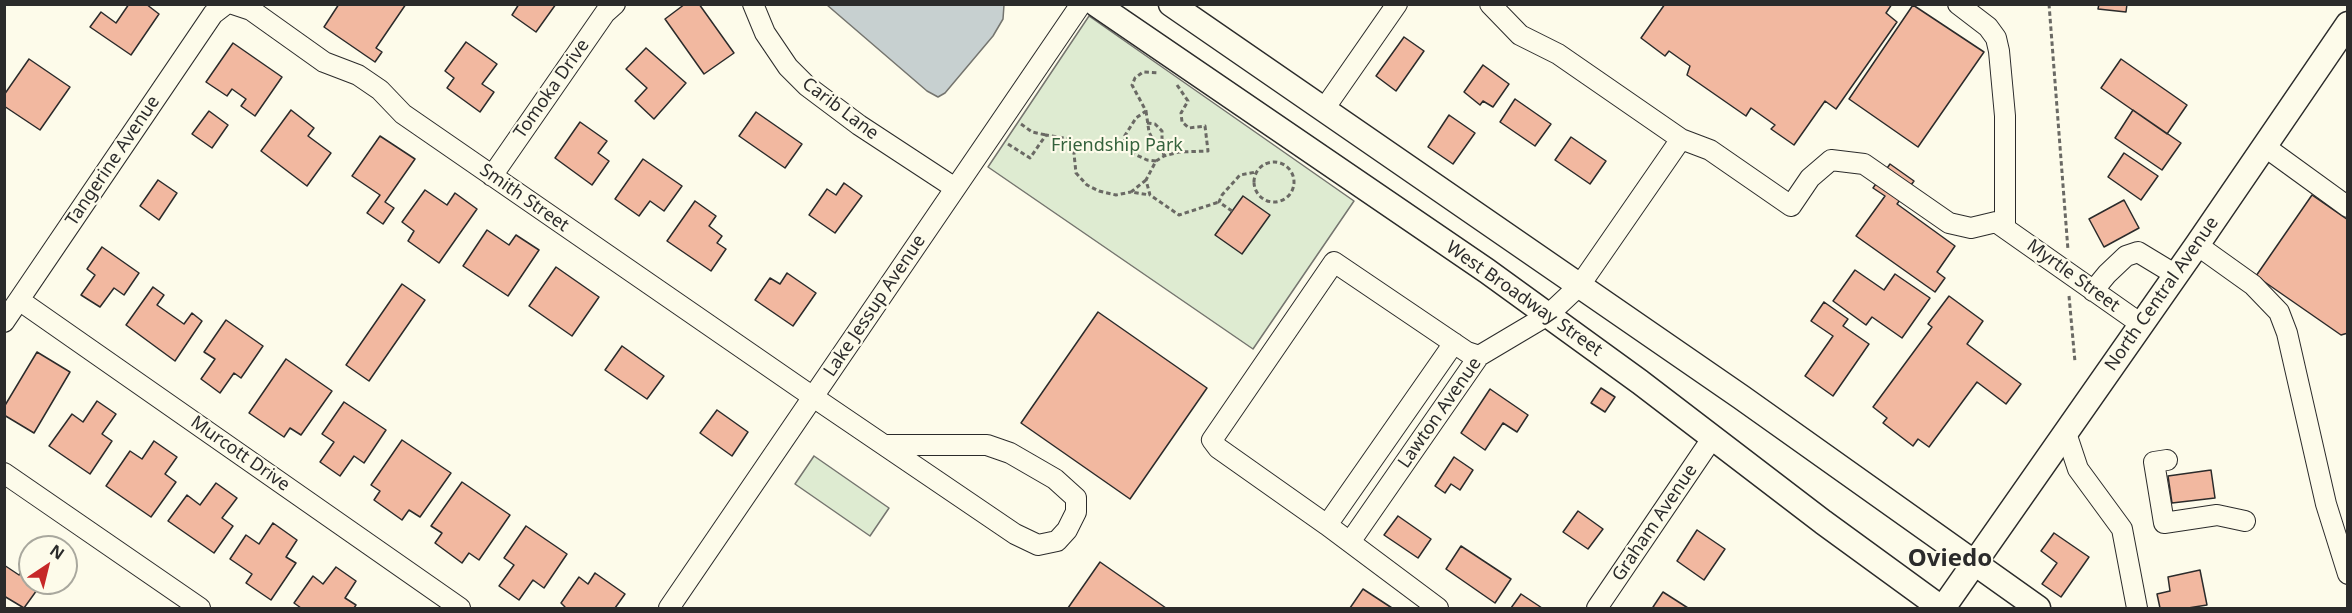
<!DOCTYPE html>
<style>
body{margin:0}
#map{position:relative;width:2352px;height:613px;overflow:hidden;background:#fdfbea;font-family:"Noto Sans",sans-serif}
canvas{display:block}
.frame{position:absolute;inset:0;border:6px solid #2b2b2b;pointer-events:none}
.north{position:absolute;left:18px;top:535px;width:60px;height:60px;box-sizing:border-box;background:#fdfbea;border:2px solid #a9a89e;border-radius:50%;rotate:35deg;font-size:16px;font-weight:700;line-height:24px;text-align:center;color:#2b2b2b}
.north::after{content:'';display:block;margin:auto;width:21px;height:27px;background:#c62828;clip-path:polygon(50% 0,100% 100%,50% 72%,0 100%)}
</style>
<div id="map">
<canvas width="2352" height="613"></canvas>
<div class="frame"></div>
<div class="north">N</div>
</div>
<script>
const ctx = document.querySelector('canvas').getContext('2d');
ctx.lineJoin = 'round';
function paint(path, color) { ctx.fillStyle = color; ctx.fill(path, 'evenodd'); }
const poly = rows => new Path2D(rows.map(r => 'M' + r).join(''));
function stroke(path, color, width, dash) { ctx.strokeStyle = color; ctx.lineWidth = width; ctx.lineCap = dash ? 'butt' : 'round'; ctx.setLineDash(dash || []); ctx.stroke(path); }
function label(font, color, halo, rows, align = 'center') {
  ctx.font = font + ' "Noto Sans",sans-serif'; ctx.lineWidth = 4.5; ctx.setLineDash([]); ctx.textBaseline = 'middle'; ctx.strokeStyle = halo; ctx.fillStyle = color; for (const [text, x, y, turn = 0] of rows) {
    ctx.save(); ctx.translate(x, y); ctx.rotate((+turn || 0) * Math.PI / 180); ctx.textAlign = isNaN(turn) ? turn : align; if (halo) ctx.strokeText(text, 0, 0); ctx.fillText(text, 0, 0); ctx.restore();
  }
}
const green = poly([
 [1089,16,1354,201,1253,349,988,167,1089,16],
 [814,456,889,508,870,536,795,484,814,456]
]);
paint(green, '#deebd1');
stroke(green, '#74746e', 1.5);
const water = poly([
 [827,5,1004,5,1003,19,993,36,945,93,938,97,927,91,827,5]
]);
paint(water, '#c7d0d0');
stroke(water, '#74746e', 1.5);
const building = poly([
 [129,4,146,4,159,14,131,55,90,27,101,12,116,23,129,4],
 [339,4,406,4,376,48,382,52,375,62,324,27,339,4],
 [519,4,556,4,536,32,512,15,519,4],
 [685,4,699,4,734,53,704,74,665,19,685,4],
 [1665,4,1892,4,1886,13,1897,22,1836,109,1825,101,1794,145,1771,129,1775,125,1751,108,1746,116,1687,75,1690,66,1669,51,1665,56,1641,38,1665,4],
 [2099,4,2127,4,2126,12,2098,9,2099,4],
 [1913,5,1984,52,1918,147,1849,99,1913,5],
 [1404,37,1424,51,1396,91,1376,76,1404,37],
 [466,42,497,64,482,84,494,92,480,112,447,88,454,78,445,71,466,42],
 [233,43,282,77,255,116,241,106,246,99,232,89,227,96,206,82,233,43],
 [646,48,686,83,654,119,635,101,647,88,626,69,646,48],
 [29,59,70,87,40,130,4,106,4,95,29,59],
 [2121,59,2187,105,2167,134,2101,88,2121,59],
 [1483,65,1509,84,1493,107,1483,101,1480,105,1464,92,1483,65],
 [1515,99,1551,124,1535,146,1500,122,1515,99],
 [291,110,314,128,308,136,331,153,307,186,261,151,291,110],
 [2133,110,2181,143,2162,170,2115,138,2133,110],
 [209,111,228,125,212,148,192,134,209,111],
 [756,112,802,144,785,168,739,136,756,112],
 [1449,115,1475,133,1453,164,1428,147,1449,115],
 [580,122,607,141,598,153,609,161,592,185,555,158,580,122],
 [380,136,415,159,385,202,394,208,383,224,367,213,380,195,352,176,380,136],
 [1571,137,1606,161,1590,184,1555,160,1571,137],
 [2124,153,2158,176,2141,200,2108,177,2124,153],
 [643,159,682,186,664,211,650,201,639,216,615,199,643,159],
 [1890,164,1914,181,1897,204,1955,246,1937,272,1945,278,1935,292,1856,236,1885,196,1873,188,1890,164],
 [158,180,177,193,159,220,140,206,158,180],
 [844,183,862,196,835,233,809,215,827,189,836,195,844,183],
 [425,190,447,205,455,193,477,209,439,263,408,241,414,231,402,222,425,190],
 [2312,195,2348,220,2348,333,2341,335,2256,276,2312,195],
 [1243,196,1270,215,1242,254,1215,235,1243,196],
 [2124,200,2139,228,2104,247,2089,219,2124,200],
 [695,201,716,216,709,226,722,236,717,243,726,249,711,271,667,241,695,201],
 [487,230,509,245,516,235,539,250,508,296,463,266,487,230],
 [102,247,139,273,124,295,114,288,100,307,81,295,95,275,87,269,102,247],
 [556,267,599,297,572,336,529,306,556,267],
 [1855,270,1884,290,1895,274,1930,298,1902,338,1872,317,1866,325,1833,301,1855,270],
 [787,273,816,293,793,326,755,300,770,278,780,284,787,273],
 [402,284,425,300,369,381,346,365,402,284],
 [153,287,164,295,157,305,184,324,192,313,202,321,175,361,126,325,153,287],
 [1949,296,1983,321,1967,344,2021,384,2006,404,1977,382,1929,447,1918,439,1913,446,1883,423,1887,418,1873,407,1932,327,1928,324,1949,296],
 [1824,302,1848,319,1843,326,1869,344,1833,396,1805,376,1833,336,1811,321,1824,302],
 [1098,312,1207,388,1130,499,1021,423,1098,312],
 [226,320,263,346,241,378,234,373,220,393,201,379,215,359,204,352,226,320],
 [622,346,664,376,647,399,605,370,622,346],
 [37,352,70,372,34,433,4,415,4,407,37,352],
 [286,359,332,391,301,435,290,428,284,437,249,413,286,359],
 [1601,388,1615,397,1605,412,1591,403,1601,388],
 [1490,389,1528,415,1517,432,1503,423,1485,450,1461,433,1490,389],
 [97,401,116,414,102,434,112,441,90,474,49,446,72,414,83,422,97,401],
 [344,402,386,430,364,463,354,456,340,476,320,462,334,442,322,434,344,402],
 [717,410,748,432,732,456,700,433,717,410],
 [402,440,451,473,420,517,409,510,402,520,374,500,380,491,371,485,402,440],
 [154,441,177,457,165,474,176,482,151,517,106,486,130,451,142,459,154,441],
 [1454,457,1473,470,1460,490,1451,484,1445,493,1435,486,1454,457],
 [2211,470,2215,498,2172,503,2168,476,2211,470],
 [462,482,510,515,479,560,469,553,462,563,435,543,442,533,431,526,462,482],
 [216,483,237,498,222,518,233,526,214,553,168,521,187,495,200,505,216,483],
 [1578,511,1603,529,1588,549,1563,532,1578,511],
 [1398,516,1431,539,1418,558,1384,535,1398,516],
 [273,523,297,540,286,557,296,563,271,600,246,583,252,574,230,559,246,535,259,544,273,523],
 [526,526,567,554,544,588,533,580,519,600,499,586,514,565,504,558,526,526],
 [1697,530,1725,549,1704,580,1677,561,1697,530],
 [2054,533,2089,557,2061,597,2042,584,2057,563,2041,551,2054,533],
 [1461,546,1511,579,1495,603,1446,569,1461,546],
 [1100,562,1166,608,1068,608,1100,562],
 [4,565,19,575,26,566,30,569,30,583,42,583,24,608,4,596,4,565],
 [336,567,356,581,345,598,356,605,354,608,301,608,294,603,313,576,323,584,336,567],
 [2200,570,2207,605,2188,608,2160,608,2157,594,2170,591,2168,577,2200,570],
 [595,573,625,594,615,608,564,608,565,607,561,603,579,577,588,584,595,573],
 [1363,589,1392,608,1350,608,1363,589],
 [1663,592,1688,608,1655,608,1653,607,1663,592],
 [1521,594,1542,608,1511,608,1521,594]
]);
paint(building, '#f2b8a0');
stroke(building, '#2b2b2b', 1.5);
const minor = poly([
 [233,4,251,10,324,62,358,75,380,90,403,114,800,388,1015,534,1038,545,1057,541,1067,530,1076,512,1076,498,1055,479,1010,453,987,445,885,445],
 [753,4,765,33,788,67,807,86,859,125,955,188],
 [1958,4,1988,27,1996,38,1999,51,2005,116,2005,228],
 [1324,109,1397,4],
 [1681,139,1710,150,1791,206,1810,178,1831,160,1864,164,1949,223,1971,228,1996,222,2141,324],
 [2264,146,2348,207],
 [492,176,605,13,615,4],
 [2197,245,2253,285,2279,312,2287,333,2326,504,2348,574],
 [2093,291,2107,274,2126,256,2138,252,2176,275],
 [19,300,460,608],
 [4,322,213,14,226,4],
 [2066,433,2078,469,2122,529,2137,608],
 [2167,460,2154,462,2164,523,2217,515,2245,521],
 [4,473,200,608],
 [1327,525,1454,343],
 [1350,542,1479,356,1548,315,1580,285,1681,139,1558,54,1520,35,1490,4],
 [669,608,1081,4],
 [1438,608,1327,525,1218,448,1212,440,1334,262,1467,352,1479,356],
 [1597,608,1713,437]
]);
const major = poly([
 [1096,4,1487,271,1640,382,1823,522,1941,608],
 [1171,4,1741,397,2038,608],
 [1943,608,2197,245,2348,24]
]);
stroke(minor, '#2b2b2b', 22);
stroke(major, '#2b2b2b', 27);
stroke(poly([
 [2049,4,2068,250],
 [1177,85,1188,101,1181,113,1182,122,1189,128,1205,126,1208,151,1179,152,1164,156,1156,161,1146,180,1150,195,1179,215,1219,202],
 [1146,111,1149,132,1153,140,1163,151,1164,156],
 [1147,123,1155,124,1162,131,1162,139,1158,146],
 [1021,124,1032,132,1046,135],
 [1008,144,1030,158,1046,135,1069,139,1073,144,1076,173,1087,185,1099,191,1116,195,1131,192],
 [1156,161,1147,160,1130,152,1126,146,1124,137,1136,118,1146,111,1132,85,1135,78,1143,72,1159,73],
 '1254 182a20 20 0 1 1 40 0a20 20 0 1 1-40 0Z',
 [1146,180,1131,192,1150,195],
 [1232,211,1219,202,1222,195,1240,175,1256,172],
 [2069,296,2075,362]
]), '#6a6964', 3, [4.5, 3]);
stroke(minor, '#fdfbea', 20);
stroke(major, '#fdfbea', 24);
label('18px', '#2b2b2b', '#fdfbea', [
 ["Tomoka Drive",552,89,-55],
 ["Carib Lane",840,109,37],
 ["Tangerine Avenue",113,161,-56],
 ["Smith Street",524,198,35],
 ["Myrtle Street",2073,276,36],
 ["North Central Avenue",2162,294,-55],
 ["West Broadway Street",1524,299,35],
 ["Lake Jessup Avenue",875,306,-56],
 ["Lawton Avenue",1440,413,-55],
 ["Murcott Drive",240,454,35],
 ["Graham Avenue",1655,523,-56]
]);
label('18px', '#34623c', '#fdfbea', [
 ["Friendship Park",1117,146]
]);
label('bold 24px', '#2b2b2b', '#fdfbea', [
 ["Oviedo",1950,559]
]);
</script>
